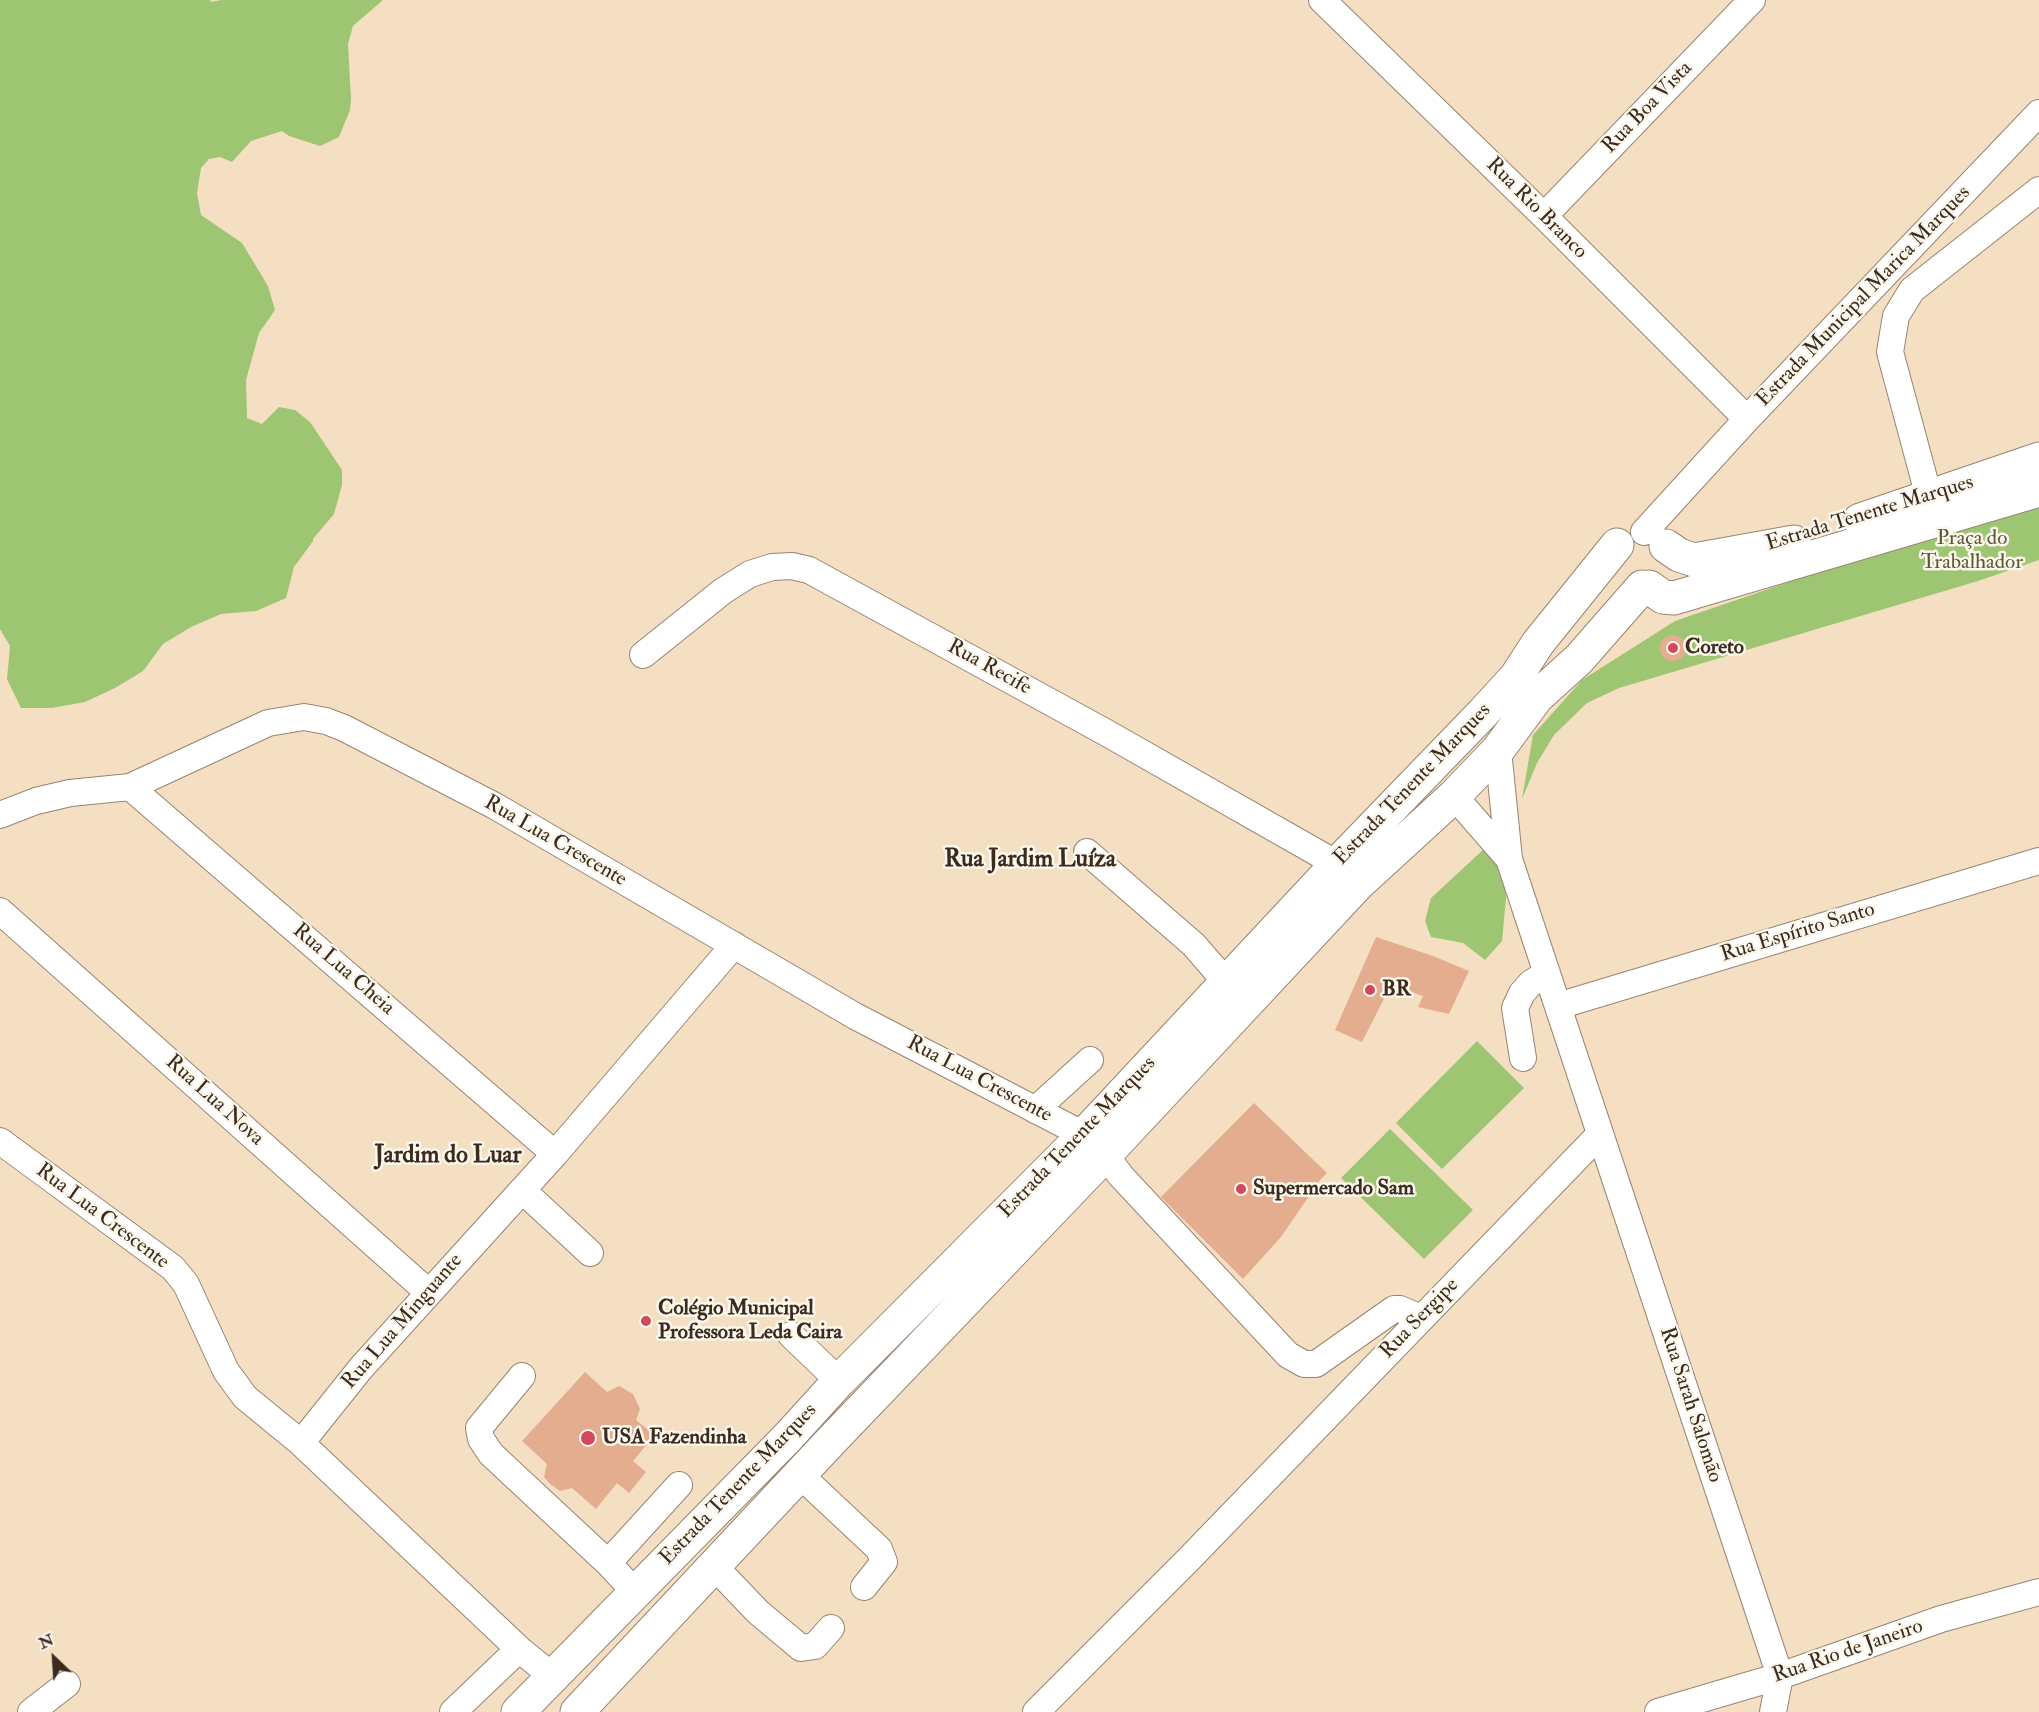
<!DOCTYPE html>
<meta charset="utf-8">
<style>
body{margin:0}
#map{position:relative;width:2039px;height:1712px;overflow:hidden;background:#f4dfc3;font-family:"IM FELL Double Pica",serif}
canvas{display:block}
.north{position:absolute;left:24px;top:1628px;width:60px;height:60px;-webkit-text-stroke:4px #fbf7ec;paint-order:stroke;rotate:335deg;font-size:16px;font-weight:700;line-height:24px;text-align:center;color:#3b2a1e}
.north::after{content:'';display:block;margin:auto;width:21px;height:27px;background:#3b2a1e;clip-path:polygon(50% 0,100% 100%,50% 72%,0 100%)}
</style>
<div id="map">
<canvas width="2039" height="1712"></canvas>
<div class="north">N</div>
</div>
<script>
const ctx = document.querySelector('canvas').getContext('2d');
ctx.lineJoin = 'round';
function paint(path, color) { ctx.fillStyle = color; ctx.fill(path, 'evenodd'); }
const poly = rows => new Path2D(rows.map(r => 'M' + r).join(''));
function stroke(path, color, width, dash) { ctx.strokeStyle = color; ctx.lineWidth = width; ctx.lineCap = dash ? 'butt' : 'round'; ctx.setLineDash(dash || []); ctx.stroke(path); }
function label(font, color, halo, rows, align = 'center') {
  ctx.font = font + ' "IM FELL Double Pica",serif'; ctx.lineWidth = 5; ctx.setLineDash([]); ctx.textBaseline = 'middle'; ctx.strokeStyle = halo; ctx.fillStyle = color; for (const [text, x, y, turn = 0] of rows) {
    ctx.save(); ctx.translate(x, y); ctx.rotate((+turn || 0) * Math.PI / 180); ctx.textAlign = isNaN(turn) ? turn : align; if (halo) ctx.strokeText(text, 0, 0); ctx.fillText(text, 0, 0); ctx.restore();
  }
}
paint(poly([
 [0,0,210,0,211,2,221,0,383,0,353,26,348,44,351,99,350,110,339,137,320,146,289,136,282,131,251,141,232,162,220,157,209,159,201,168,197,193,201,215,242,243,268,286,275,310,259,333,246,380,247,418,262,424,279,407,295,410,310,422,342,470,342,485,334,514,313,539,313,541,294,567,286,598,256,611,221,614,191,627,163,644,143,671,115,688,85,702,52,708,21,708,7,679,10,646,0,629],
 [2039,500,2039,560,1978,581,1619,688,1587,703,1554,735,1537,763,1522,799,1533,735,1582,680,1675,621,1897,545],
 [1485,848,1492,854,1507,888,1502,941,1485,960,1463,943,1431,937,1425,921,1431,898],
 [1477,1041,1524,1088,1442,1169,1396,1123],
 [1390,1129,1473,1210,1424,1259,1341,1178]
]), '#9ec571');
paint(poly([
 '1660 648a13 13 0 1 1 26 0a13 13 0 1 1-26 0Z',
 [1376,937,1433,956,1469,971,1449,1014,1418,1007,1423,996,1391,985,1362,1042,1335,1030],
 [1254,1103,1327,1173,1320,1180,1281,1237,1243,1279,1161,1197],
 [585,1372,607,1392,619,1386,633,1394,640,1409,636,1420,655,1435,633,1461,646,1472,629,1493,617,1483,596,1509,572,1488,560,1491,550,1484,544,1477,547,1464,522,1441]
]), '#e5ad90');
const minor = poly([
 [1322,0,1544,216,1747,419],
 [1544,216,1752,0],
 [1929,497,1890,352,1896,316,1912,290,2039,190],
 [1644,532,1747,419,2039,113],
 [643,655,723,591,750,574,772,567,792,566,809,570,1105,732,1337,864],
 [1498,750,1509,859,1780,1676,1773,1712],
 [130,787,555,1154],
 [1454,796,1509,859],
 [0,815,36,801,70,793,130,787,268,723,304,717,326,721,344,728,495,806,855,1016,1084,1135],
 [1087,852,1194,945,1226,982],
 [0,911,428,1292],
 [1558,1006,2039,861],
 [1523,1058,1515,1008,1522,993,1531,983,1547,973],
 [1035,1110,1090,1060],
 [0,1141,173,1268,186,1284,226,1371,245,1397,301,1443,519,1649,552,1676],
 [1105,1155,1121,1176,1288,1355,1304,1364,1316,1364,1394,1309,1400,1309,1421,1318],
 [522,1190,590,1253],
 [791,1335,839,1381],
 [522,1376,479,1428,481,1439,491,1454,608,1563,635,1592],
 [301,1443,361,1368,555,1154,734,945],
 [800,1475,879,1549,884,1562,864,1587],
 [608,1563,679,1485],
 [714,1566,758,1612,801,1648,815,1646,831,1628],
 [31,1712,67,1684],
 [453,1712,519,1649],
 [1036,1712,1189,1559,1600,1134],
 [1658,1712,1780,1676,1941,1619,2039,1592]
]);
const major = poly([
 [1860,520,2039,459],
 [1666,546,1679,555,1694,560,1794,542],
 [1649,587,1663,597,1674,598,2039,490],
 [518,1712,788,1437,839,1381,1084,1135,1337,864,1482,714,1516,677,1538,643,1617,545],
 [577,1712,832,1440,1105,1155,1358,884,1454,796,1498,750,1537,697,1579,659,1642,587]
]);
stroke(minor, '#988470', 28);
stroke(major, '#988470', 35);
stroke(minor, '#fff', 26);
stroke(major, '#fff', 33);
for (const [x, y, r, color] of [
 [1673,648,6,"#d1495b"],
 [1370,990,6,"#d1495b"],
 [1241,1189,6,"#d1495b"],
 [646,1321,6,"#d1495b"],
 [588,1438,8,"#d1495b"]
]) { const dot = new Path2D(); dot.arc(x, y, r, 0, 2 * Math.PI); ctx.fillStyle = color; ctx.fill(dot); stroke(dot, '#fbf7ec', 2); }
label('21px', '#3b2a1e', '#fbf7ec', [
 ["Rua Boa Vista",1648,108,-46],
 ["Rua Rio Branco",1536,209,45],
 ["Estrada Municipal Marica Marques",1864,297,-46],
 ["Estrada Tenente Marques",1870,514,-17],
 ["Rua Recife",989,668,29],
 ["Estrada Tenente Marques",1413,785,-46],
 ["Rua Lua Crescente",555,842,30],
 ["Rua Espírito Santo",1798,933,-17],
 ["Rua Lua Cheia",343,970,41],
 ["Rua Lua Crescente",979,1080,28],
 ["Rua Lua Nova",214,1101,42],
 ["Estrada Tenente Marques",1078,1138,-46],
 ["Rua Lua Crescente",102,1217,37],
 ["Rua Sergipe",1420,1319,-46],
 ["Rua Lua Minguante",403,1322,-49],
 ["Rua Sarah Salomão",1690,1405,72],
 ["Estrada Tenente Marques",739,1485,-46],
 ["Rua Rio de Janeiro",1848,1652,-19]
]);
label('21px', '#595837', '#fbf7ec', [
 ["Praça do",1972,539],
 ["Trabalhador",1972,563]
]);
label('bold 21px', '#3b2a1e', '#fbf7ec', [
 ["Coreto",1685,648],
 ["BR",1382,990],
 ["Supermercado Sam",1253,1189],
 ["Colégio Municipal",658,1309],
 ["Professora Leda Caira",658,1333],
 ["USA Fazendinha",602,1438]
], 'left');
label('bold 24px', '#3b2a1e', '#fbf7ec', [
 ["Rua Jardim Luíza",1030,861],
 ["Jardim do Luar",448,1157]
]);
</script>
